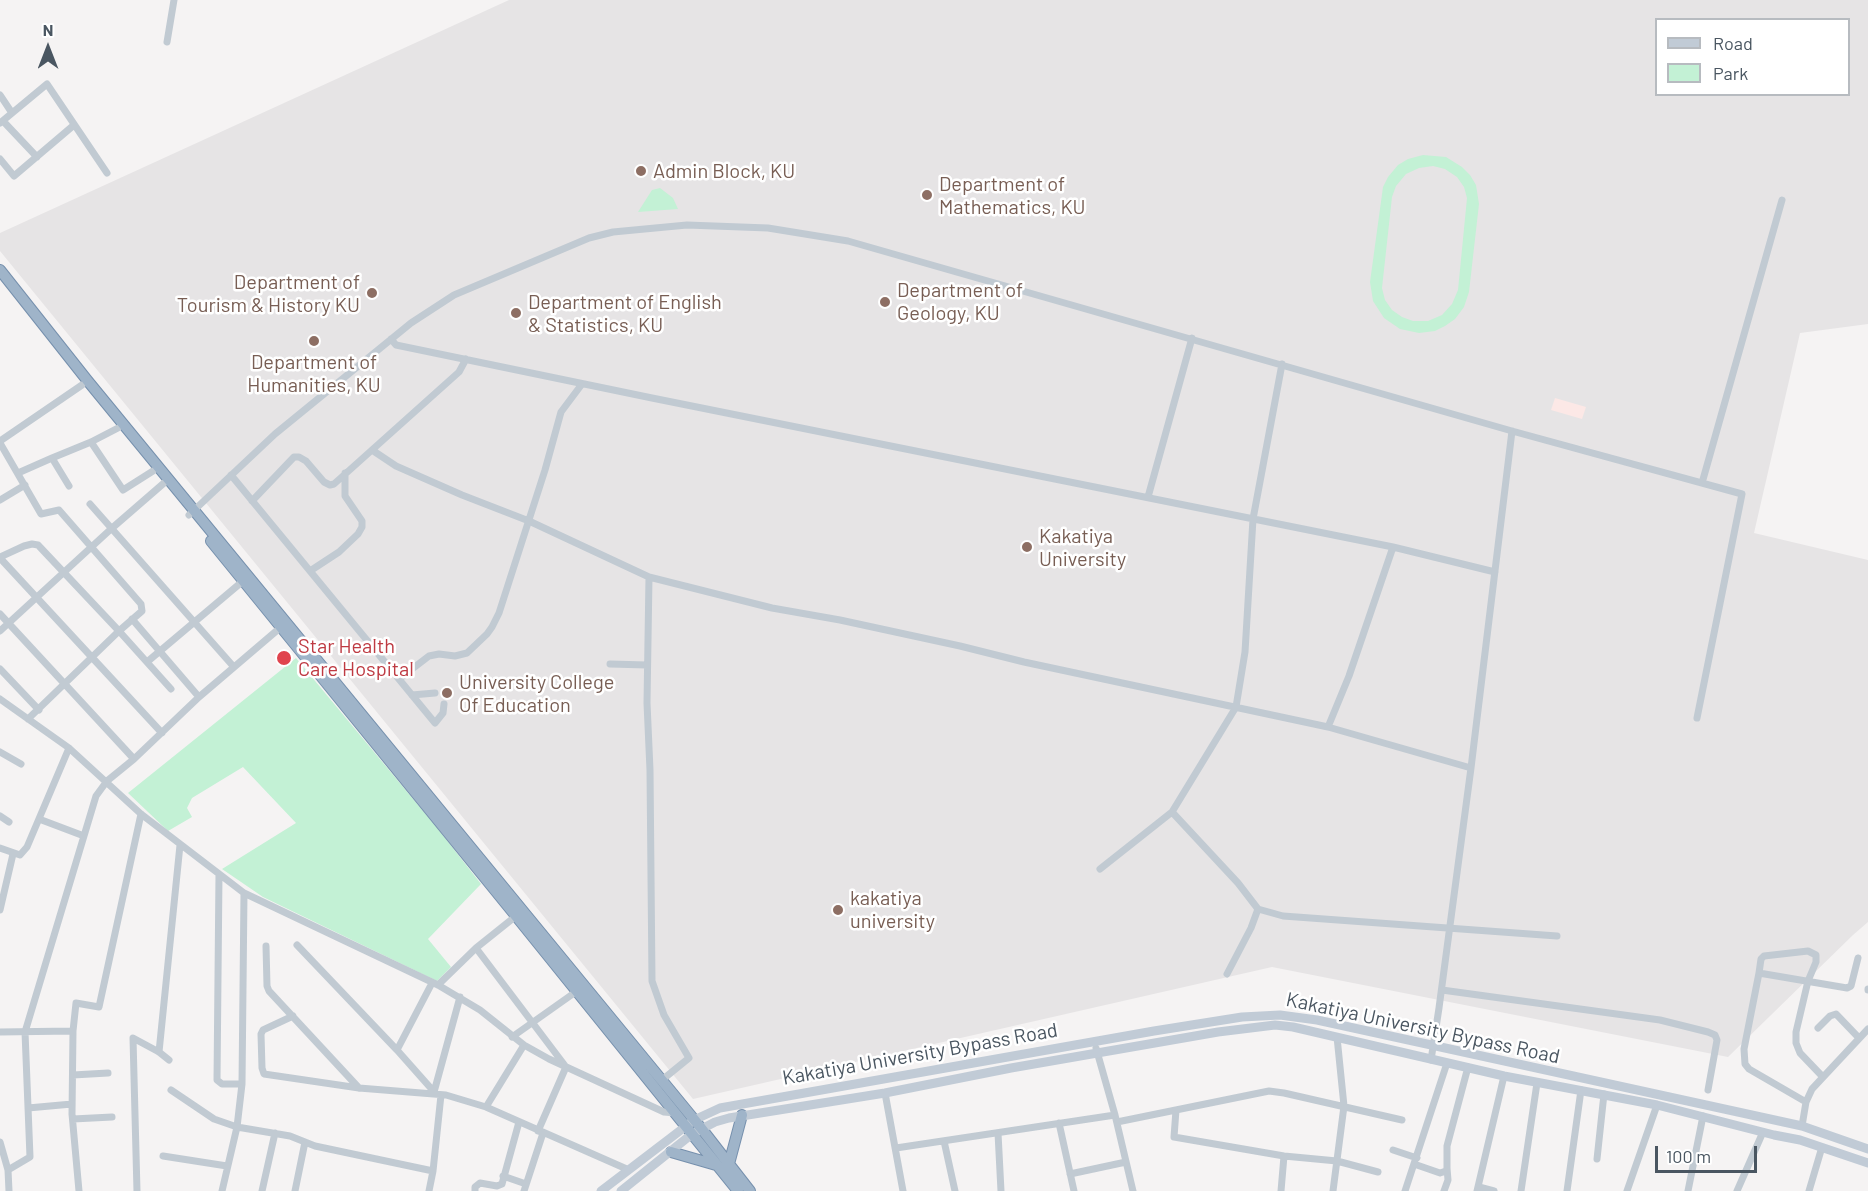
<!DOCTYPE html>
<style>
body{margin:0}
#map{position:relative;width:1868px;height:1191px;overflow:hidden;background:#f5f3f3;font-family:Barlow,sans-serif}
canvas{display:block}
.legend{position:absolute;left:1655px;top:18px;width:195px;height:78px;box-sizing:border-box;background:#fff;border:2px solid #b7bbc0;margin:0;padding:8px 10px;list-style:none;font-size:18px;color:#4a5661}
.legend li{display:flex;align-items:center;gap:12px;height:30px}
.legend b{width:30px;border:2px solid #b7bbc0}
.north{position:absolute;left:18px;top:18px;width:60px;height:60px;-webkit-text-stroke:4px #fff;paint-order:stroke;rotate:0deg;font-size:16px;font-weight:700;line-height:24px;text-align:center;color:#4a5661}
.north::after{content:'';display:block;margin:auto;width:21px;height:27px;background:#4a5661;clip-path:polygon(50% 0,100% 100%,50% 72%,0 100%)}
.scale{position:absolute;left:1655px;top:1146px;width:102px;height:27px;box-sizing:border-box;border:3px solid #4a5661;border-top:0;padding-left:8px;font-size:18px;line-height:21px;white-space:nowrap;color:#4a5661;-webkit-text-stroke:4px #fff;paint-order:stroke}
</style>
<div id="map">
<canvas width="1868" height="1191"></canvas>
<ul class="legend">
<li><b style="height:8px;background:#c1cbd6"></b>Road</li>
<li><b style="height:16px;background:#c3f1d5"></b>Park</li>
</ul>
<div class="north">N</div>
<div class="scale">100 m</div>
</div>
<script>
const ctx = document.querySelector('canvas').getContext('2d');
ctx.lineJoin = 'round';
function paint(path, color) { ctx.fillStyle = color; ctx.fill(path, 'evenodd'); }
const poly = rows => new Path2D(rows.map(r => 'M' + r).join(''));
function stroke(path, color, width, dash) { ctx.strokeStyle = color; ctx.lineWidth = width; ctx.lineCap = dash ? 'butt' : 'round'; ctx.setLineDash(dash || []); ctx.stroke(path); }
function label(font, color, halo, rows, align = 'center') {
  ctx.font = font + ' Barlow,sans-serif'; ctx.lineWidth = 5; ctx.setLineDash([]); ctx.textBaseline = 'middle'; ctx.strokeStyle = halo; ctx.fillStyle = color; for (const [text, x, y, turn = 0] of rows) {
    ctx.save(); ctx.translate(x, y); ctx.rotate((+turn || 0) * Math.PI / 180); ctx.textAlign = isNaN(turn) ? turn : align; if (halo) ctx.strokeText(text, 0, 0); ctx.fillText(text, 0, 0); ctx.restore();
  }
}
paint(poly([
 [509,0,1868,0,1868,324,1800,333,1754,533,1868,560,1868,922,1853,935,1728,1057,1272,967,693,1099,0,251,0,233],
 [1656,20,1848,20,1848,94,1656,94]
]), '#e6e4e5');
paint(poly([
 [1555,398,1586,407,1582,419,1551,410]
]), '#fce8e6');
paint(poly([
 [1423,155,1446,157,1462,167,1470,175,1476,185,1479,204,1469,292,1464,307,1455,319,1445,326,1435,331,1419,333,1400,329,1384,318,1373,301,1370,282,1383,187,1388,177,1398,165,1408,159],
 [1433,166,1445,169,1457,177,1464,187,1467,198,1458,290,1452,304,1442,315,1428,321,1413,321,1402,317,1392,310,1385,300,1382,288,1392,197,1396,186,1406,174,1419,168],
 [660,188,673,198,678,209,638,212,652,190],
 [296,658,438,829,481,884,428,939,451,967,437,981,263,897,222,869,296,823,243,767,192,798,187,808,192,817,168,831,128,793]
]), '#c3f1d5');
const trunk = poly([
 [0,270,87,380,701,1128,750,1191],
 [211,541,516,916,738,1191],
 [671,1152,716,1165],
 [729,1164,742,1115]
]);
stroke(trunk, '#7690ad', 12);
stroke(poly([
 [167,42,174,0],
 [0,95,12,113],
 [3,121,37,157],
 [0,123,47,84,107,173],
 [0,159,14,176,74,125],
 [391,339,396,345,652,398,1393,547,1495,572],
 [0,441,82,385],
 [91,442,123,490,153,471],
 [0,443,41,514,59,510,141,604,142,611,119,631,171,689],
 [372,450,396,466,462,495,529,521,649,577,772,608,840,620,960,646,1024,662,1328,727,1471,768],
 [18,473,52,458],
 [231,475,435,723,443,713,444,704],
 [1702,483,1782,200],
 [69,486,52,458,91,442,118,428],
 [1148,497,1192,338],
 [0,500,25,485],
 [252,501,294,457,299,457,306,461,324,482,330,485,334,484,459,372,466,359],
 [90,504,233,666],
 [189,515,275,434,411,323,454,295,589,238,613,232,687,225,768,228,848,241,1512,431,1742,494,1697,718],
 [0,557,24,546,32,544,38,545,119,631,28,719],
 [0,558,162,733],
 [310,571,339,552,358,534,362,527,362,521,345,496,345,473],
 [649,577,647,703,650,770,652,981,664,1015,689,1058,662,1080],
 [0,614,134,759],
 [132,619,199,697],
 [0,631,111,529,164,483],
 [147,662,243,581],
 [610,664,647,665],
 [0,669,39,710],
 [399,679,429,656,439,654,455,656,467,653,487,634,492,627,499,613,545,470,561,412,582,384],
 [412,695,435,693],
 [0,699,69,748,141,814,244,893,438,985,480,1010,524,1045,549,1059,664,1112,675,1113],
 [1328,727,1349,676,1393,547],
 [0,752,21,764],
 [1172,812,1238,883,1258,909,1283,916,1557,936],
 [0,816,9,822],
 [39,819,84,836],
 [0,848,20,855,27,847,69,748],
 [1100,869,1172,812,1236,707,1245,652,1253,519,1282,364],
 [219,874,217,1080,222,1084,242,1084],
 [0,910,13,854],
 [297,945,397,1050,436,1094],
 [266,946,267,986,269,991,359,1088],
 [476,948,566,1067,538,1131],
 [1759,973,1761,959,1764,956,1808,951,1816,955,1816,962,1808,981,1796,1032,1796,1043,1800,1053,1822,1076],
 [1227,974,1251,928,1258,909],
 [438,985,476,948,516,916],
 [1868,989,1868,990],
 [1442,990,1660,1020,1708,1032,1715,1035,1717,1040,1708,1090],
 [293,1016,263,1030,261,1034,262,1068,264,1074,359,1088,446,1095,486,1107,629,1170],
 [1818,1028,1830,1016,1836,1014,1859,1038],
 [0,1032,73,1031],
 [512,1037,577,991],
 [1096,1048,1115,1115,1133,1191],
 [397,1050,432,983],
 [159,1052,180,845],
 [1431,1060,1439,1008,1471,768,1512,431],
 [73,1075,108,1073],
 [171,1090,214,1119,237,1127,290,1136,315,1146,433,1171],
 [434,1092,460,997],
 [885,1093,903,1191],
 [1806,1102,1749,1069,1745,1064,1744,1049,1759,973,1847,988,1851,986,1858,958],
 [486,1107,524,1045],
 [28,1108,72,1104],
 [1176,1110,1174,1137,1284,1156,1337,1161,1378,1172],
 [73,1119,112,1117],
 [1117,1122,1269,1091,1284,1093,1402,1120],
 [1059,1123,1074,1191],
 [1802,1126,1806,1102,1812,1089,1868,1029],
 [998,1133,1001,1191],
 [944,1141,955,1191],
 [0,1142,8,1170,9,1191],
 [896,1148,1115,1115],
 [1393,1150,1417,1158],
 [163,1156,227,1166],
 [1597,1159,1604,1094],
 [1414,1164,1440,1173,1446,1171,1447,1168,1447,1146,1468,1067],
 [8,1170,30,1157,25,1032,96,796,107,781,134,759,199,697,281,627],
 [1070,1174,1126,1162],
 [503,1176,526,1184],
 [1479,1187,1494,1191],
 [79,1191,72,1114,73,1031,76,1003,99,1007,141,814],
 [137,1191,133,1038,159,1052,169,1060],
 [222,1191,237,1127,242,1084,244,893],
 [262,1191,275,1133],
 [295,1191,305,1142],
 [429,1191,433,1171,441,1095],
 [475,1191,475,1187,480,1183,497,1186,502,1184,519,1122],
 [524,1191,543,1133],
 [1281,1191,1284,1156],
 [1333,1191,1344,1106,1337,1037],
 [1405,1191,1447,1063],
 [1444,1191,1448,1180,1447,1168],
 [1477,1191,1504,1076],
 [1521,1191,1537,1083],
 [1567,1191,1581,1090],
 [1627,1191,1657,1105],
 [1688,1191,1703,1116],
 [1737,1191,1763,1132],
 [1809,1191,1822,1147]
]), '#c1cad2', 7);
stroke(poly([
 [601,1191,694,1120,720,1108,1154,1031,1242,1017,1280,1015,1317,1020,1802,1126,1868,1149],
 [621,1191,692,1134,715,1122,729,1118,885,1093,1011,1068,1218,1032,1275,1025,1293,1027,1504,1076,1657,1105,1774,1135,1800,1140,1868,1163]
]), '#c1cbd6', 9);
stroke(trunk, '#9fb4c9', 10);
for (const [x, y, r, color] of [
 [641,171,6,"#8d6e63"],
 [927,195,6,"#8d6e63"],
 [372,293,6,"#8d6e63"],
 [885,302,6,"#8d6e63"],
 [516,313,6,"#8d6e63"],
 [314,341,6,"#8d6e63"],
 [1027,547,6,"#8d6e63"],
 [284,658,8,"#e0444e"],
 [447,693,6,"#8d6e63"],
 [838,910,6,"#8d6e63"]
]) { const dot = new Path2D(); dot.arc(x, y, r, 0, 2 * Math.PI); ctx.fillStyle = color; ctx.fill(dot); stroke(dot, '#fff', 2); }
label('20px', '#785e54', '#fff', [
 ["Admin Block, KU",653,171],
 ["Department of",939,184],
 ["Mathematics, KU",939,207],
 ["Department of",360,282,"right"],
 ["Tourism & History KU",360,305,"right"],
 ["Department of",897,290],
 ["Geology, KU",897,313],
 ["Department of English",528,302],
 ["& Statistics, KU",528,325],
 ["Department of",314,362,"center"],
 ["Humanities, KU",314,385,"center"],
 ["Kakatiya",1039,536],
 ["University",1039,559],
 ["University College",459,682],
 ["Of Education",459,705],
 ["kakatiya",850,898],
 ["university",850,921]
], 'left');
label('20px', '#be3a42', '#fff', [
 ["Star Health",298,646],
 ["Care Hospital",298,669]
], 'left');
label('20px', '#4a5661', '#fff', [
 ["Kakatiya University Bypass Road",1423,1028,12],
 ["Kakatiya University Bypass Road",920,1054,-10]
]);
</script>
